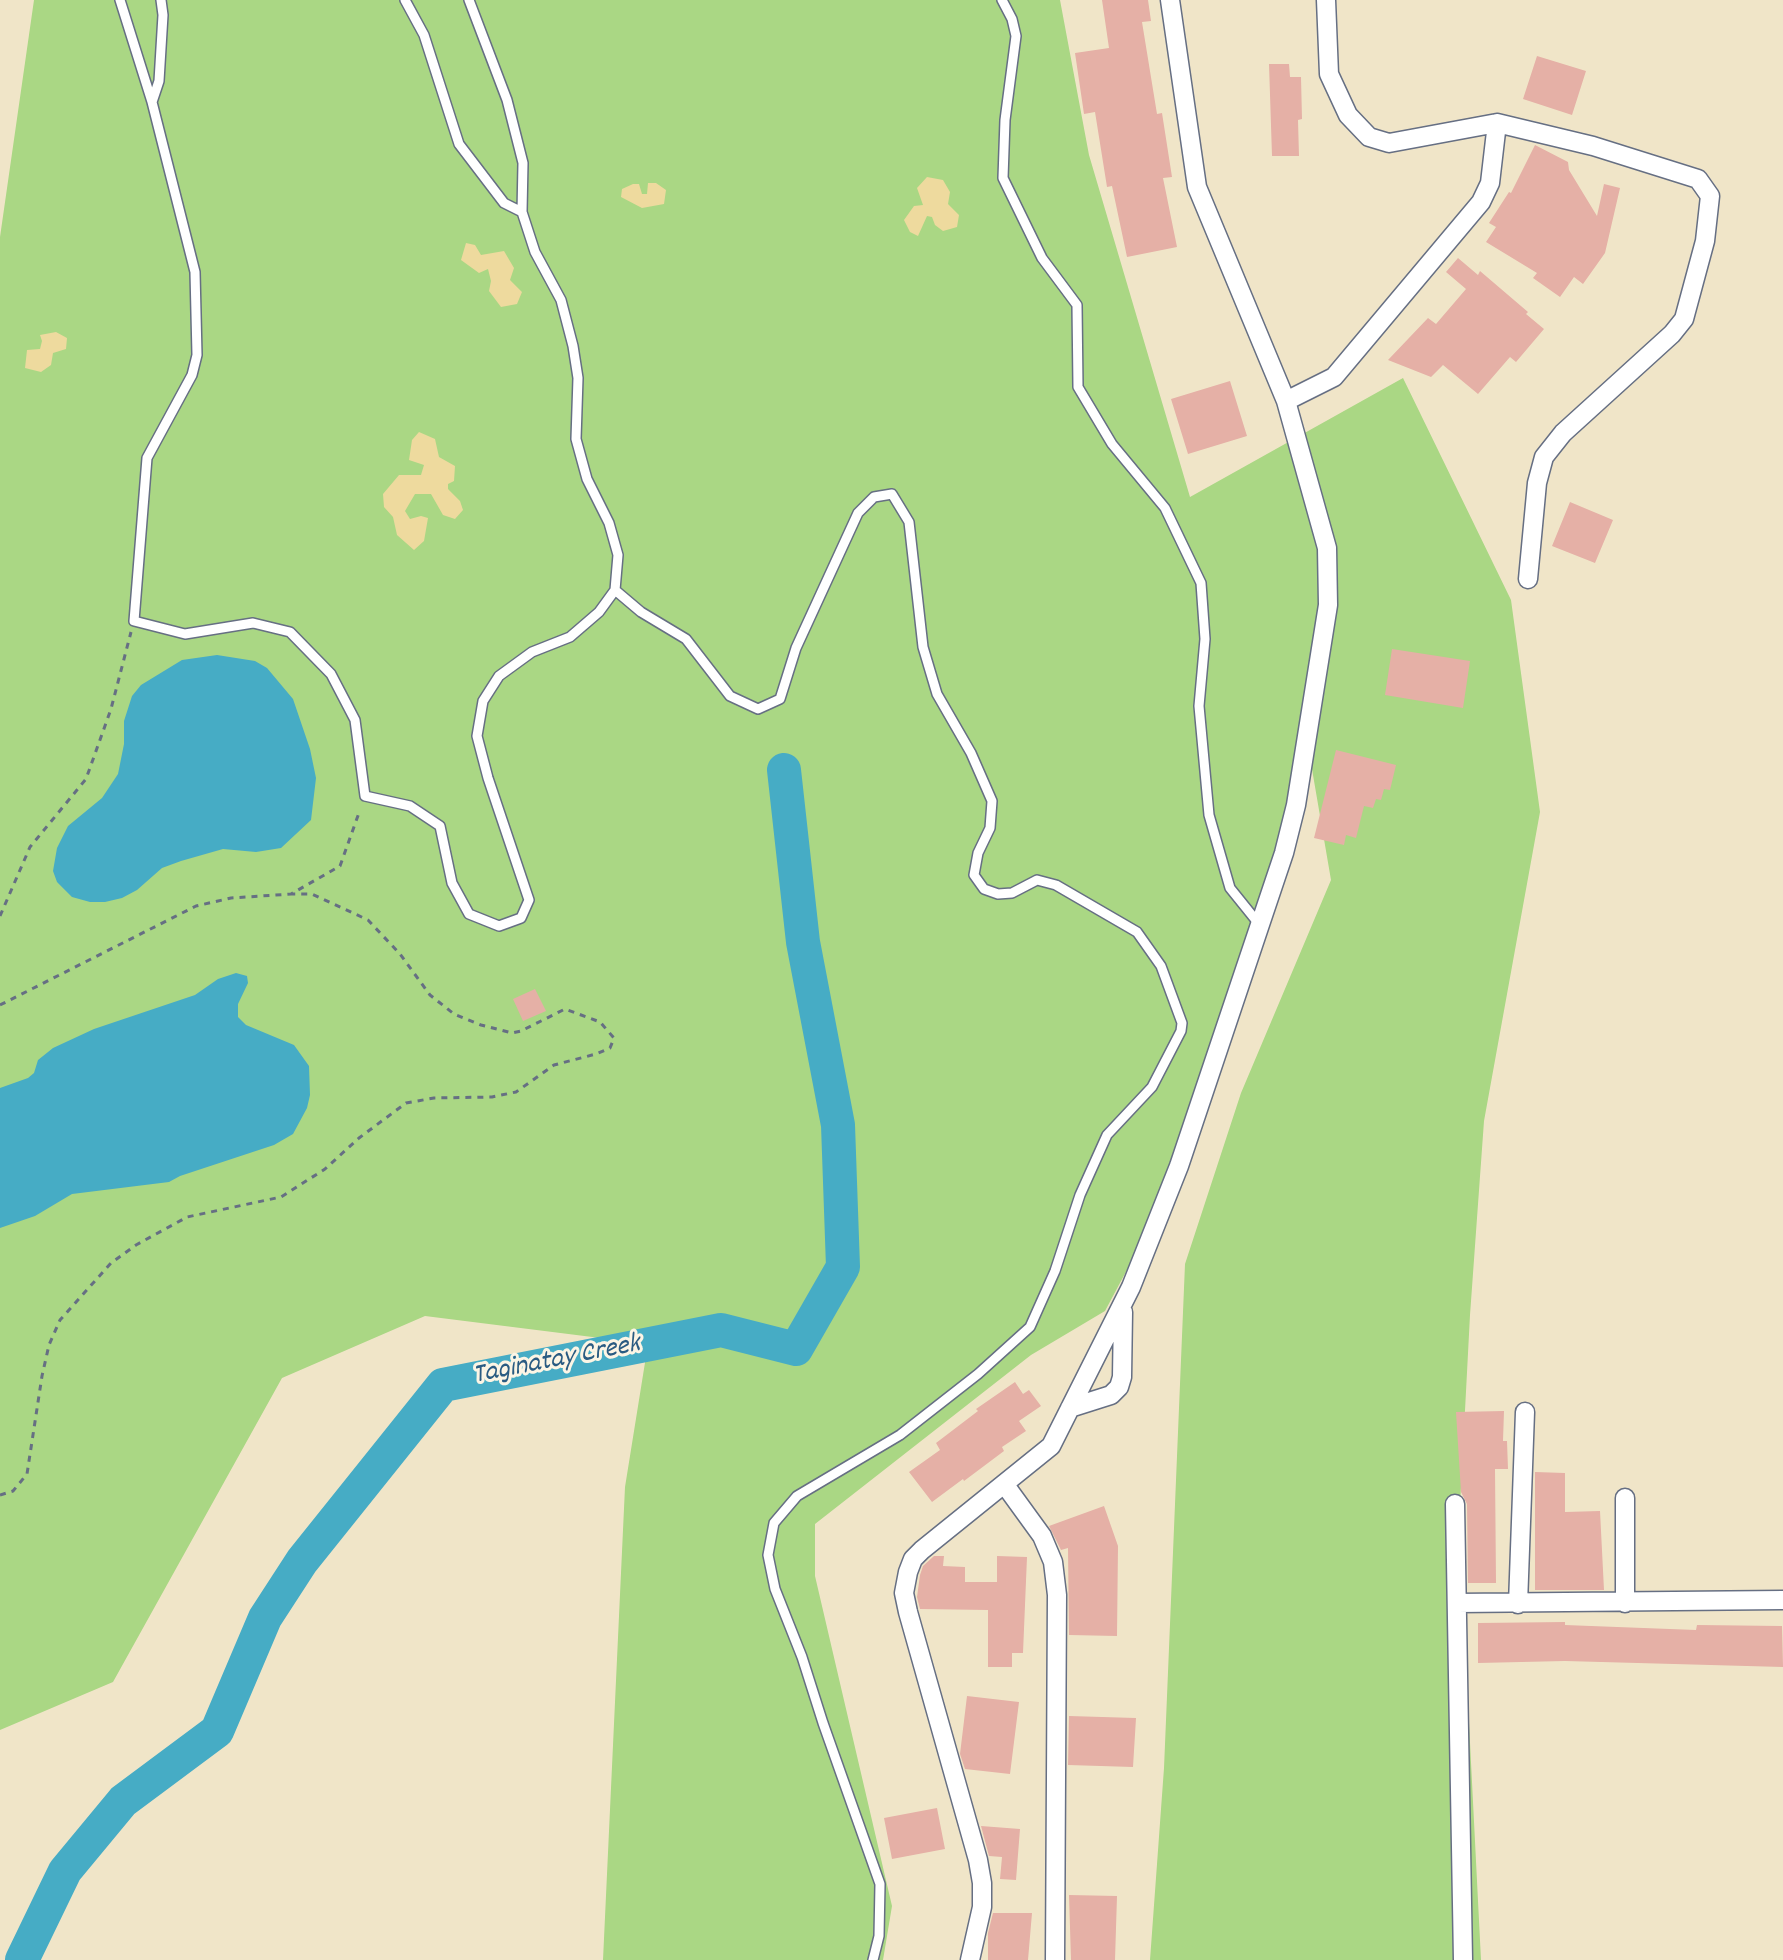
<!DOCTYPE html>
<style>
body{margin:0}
canvas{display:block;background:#f0e5c8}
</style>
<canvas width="1783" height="1960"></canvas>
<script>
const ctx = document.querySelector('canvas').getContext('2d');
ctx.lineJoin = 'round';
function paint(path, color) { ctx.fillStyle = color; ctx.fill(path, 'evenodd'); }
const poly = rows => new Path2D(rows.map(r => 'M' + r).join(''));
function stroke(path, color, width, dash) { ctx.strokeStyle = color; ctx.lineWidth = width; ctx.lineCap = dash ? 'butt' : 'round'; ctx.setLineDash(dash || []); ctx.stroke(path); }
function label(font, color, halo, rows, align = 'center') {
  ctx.font = font + ' Dekko,sans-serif'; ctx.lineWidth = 6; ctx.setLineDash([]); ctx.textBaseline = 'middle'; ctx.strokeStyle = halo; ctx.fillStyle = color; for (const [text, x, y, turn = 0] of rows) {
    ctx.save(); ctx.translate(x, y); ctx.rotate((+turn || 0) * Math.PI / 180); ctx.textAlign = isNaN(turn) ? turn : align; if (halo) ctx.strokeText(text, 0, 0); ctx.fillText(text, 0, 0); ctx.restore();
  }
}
paint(poly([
 [34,0,1060,0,1089,155,1190,497,1403,378,1511,600,1540,812,1484,1121,1470,1315,1459,1525,1481,1960,1150,1960,1164,1768,1185,1264,1241,1093,1331,880,1307,740,1247,951,1172,1166,1137,1251,1105,1311,1031,1355,815,1524,815,1576,892,1906,883,1960,603,1960,625,1487,648,1344,425,1316,282,1378,113,1682,0,1730,0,237]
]), '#aad784');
paint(poly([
 [927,177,943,180,950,192,948,204,959,215,957,227,943,231,935,225,932,217,927,216,918,236,910,232,904,220,914,206,923,205,917,188],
 [648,183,656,183,666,190,664,204,642,208,621,197,622,189,633,184,639,184,642,194,647,194],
 [466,243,475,245,481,255,504,251,514,268,510,280,522,292,517,304,501,307,489,291,491,281,488,269,479,273,461,260],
 [56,332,67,338,66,349,53,353,51,365,41,372,25,368,27,350,40,349,42,341,40,335],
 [419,432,435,439,439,457,455,466,454,481,448,484,448,489,460,501,463,510,455,519,443,515,431,494,415,494,405,511,410,519,421,516,428,518,424,541,414,550,397,535,393,517,384,507,383,494,399,475,421,475,424,465,409,460,412,440]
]), '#eeda9e');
paint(poly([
 [217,655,255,661,267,668,293,699,310,749,316,778,311,820,281,848,256,852,223,849,181,861,162,868,137,890,122,898,105,902,90,902,72,897,57,882,53,871,57,848,68,826,102,798,118,774,124,744,124,721,132,696,141,685,182,660],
 [236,973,247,976,248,983,238,1004,238,1017,246,1025,294,1045,309,1066,310,1095,307,1108,293,1134,274,1145,180,1176,169,1182,72,1194,35,1216,0,1228,0,1088,28,1078,34,1073,38,1060,53,1048,94,1029,195,995,218,979]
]), '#46acc5');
stroke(poly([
 [22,1960,65,1871,123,1801,217,1731,265,1618,302,1561,443,1385,721,1330,796,1349,843,1267,838,1125,803,942,784,770]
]), '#46acc5', 34);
paint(poly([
 [1102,0,1148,0,1151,21,1142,22,1157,114,1162,113,1172,177,1163,178,1177,247,1127,257,1112,186,1107,187,1095,112,1084,114,1075,53,1109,48],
 [1537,56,1586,71,1572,115,1523,99],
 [1269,64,1289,64,1290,77,1301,77,1302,119,1298,120,1299,156,1272,156],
 [1535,145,1568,162,1569,170,1597,216,1604,184,1620,188,1605,253,1583,284,1574,277,1560,297,1533,278,1537,273,1486,242,1496,227,1489,223,1509,192,1511,193],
 [1458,258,1478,275,1480,271,1528,312,1526,314,1544,329,1516,362,1510,357,1478,394,1443,365,1431,377,1388,360,1428,318,1436,324,1466,289,1446,272],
 [1230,381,1247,436,1188,454,1171,399],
 [1570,502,1613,520,1595,563,1552,546],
 [1392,649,1470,661,1463,708,1385,695],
 [1336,750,1396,765,1390,790,1384,789,1381,800,1376,799,1373,808,1364,806,1356,838,1346,835,1344,845,1314,838],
 [535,989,546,1011,523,1021,513,999],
 [1015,1382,1023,1394,1029,1390,1041,1406,1019,1421,1026,1431,1002,1447,1004,1451,964,1481,963,1479,932,1502,909,1472,940,1450,936,1443,978,1411,976,1409],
 [1504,1411,1503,1441,1507,1441,1508,1469,1495,1469,1496,1583,1468,1583,1467,1504,1461,1492,1456,1412],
 [1535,1472,1565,1473,1565,1512,1600,1511,1604,1590,1535,1590],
 [1104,1506,1118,1546,1117,1636,1069,1635,1068,1548,1061,1550,1049,1526],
 [934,1556,944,1556,943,1566,965,1567,965,1582,997,1582,997,1556,1027,1557,1023,1653,1012,1653,1012,1667,988,1667,988,1610,920,1609,917,1597,920,1575,923,1566],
 [1565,1622,1565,1625,1696,1630,1697,1625,1782,1626,1783,1667,1565,1661,1478,1663,1478,1623],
 [967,1696,1019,1702,1010,1774,965,1769,960,1754],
 [1069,1716,1136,1718,1133,1767,1068,1765],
 [937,1808,945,1849,892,1859,884,1818],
 [981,1826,1020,1829,1016,1880,1000,1879,1002,1857,989,1856],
 [1069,1895,1117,1896,1115,1960,1071,1960],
 [993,1913,1032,1913,1028,1960,988,1960,988,1933]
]), '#e5b0a6');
const service = poly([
 [120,0,152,102],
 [161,0,163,15,159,81,152,102,195,272,197,355,192,375,147,458,134,621,185,634,253,623,290,632,331,674,355,720,365,796,410,806,440,826,452,883,469,914,499,926,521,918,529,900,488,778,477,736,483,701,499,676,532,652,570,637,599,612,615,590,618,555,609,523,587,479,576,439,578,378,573,346,561,300,535,252,522,212,523,163,507,100,469,0],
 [405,0,424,35,459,144,504,203,522,212],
 [1002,0,1012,19,1016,36,1005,120,1003,178,1042,258,1077,305,1078,387,1112,444,1165,508,1201,583,1205,639,1199,706,1209,815,1230,888,1259,924],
 [615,590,641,612,686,639,730,696,758,709,780,699,796,648,858,513,874,497,892,494,909,522,923,647,937,694,971,753,992,801,990,828,978,853,974,875,984,889,998,894,1012,893,1037,880,1056,885,1137,932,1161,966,1182,1023,1181,1031,1152,1087,1107,1135,1080,1195,1055,1271,1030,1327,978,1374,900,1435,797,1496,774,1523,768,1555,775,1589,802,1657,823,1723,880,1884,879,1936,873,1960]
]);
const minor = poly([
 [1326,0,1329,74,1348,115,1369,137,1389,143,1497,123,1593,146,1698,179,1710,196,1705,241,1684,319,1672,334,1563,433,1544,457,1537,483,1528,579],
 [1286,401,1334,377,1481,202,1490,183,1497,123],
 [1070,1408,1111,1395,1119,1387,1122,1377,1123,1312],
 [1005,1485,1042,1536,1053,1562,1057,1595,1055,1960],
 [1455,1504,1463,1960],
 [1457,1603,1783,1600],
 [1625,1603,1625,1498],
 [1518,1604,1525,1412],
 [970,1960,982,1907,982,1883,978,1860,908,1612,904,1593,908,1572,913,1559,922,1550,1051,1446,1131,1287,1179,1166,1284,853,1296,805,1328,605,1327,548,1286,401,1197,187,1170,0]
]);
stroke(service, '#666f83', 12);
stroke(minor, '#666f83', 21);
stroke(poly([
 [0,916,30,847,86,779,111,709,131,632],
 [0,1005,196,906,231,898,291,894,340,866,360,810],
 [0,1495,13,1491,27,1474,42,1376,49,1345,60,1320,111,1263,136,1245,187,1217,281,1197,325,1169,359,1138,406,1103,434,1098,492,1097,516,1092,554,1065,596,1054,610,1048,614,1038,600,1022,565,1009,521,1031,512,1033,481,1025,454,1014,430,995,400,954,368,920,312,894,291,894]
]), '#666f83', 3, [6, 6]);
stroke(service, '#fff', 9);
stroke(minor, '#fff', 18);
label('italic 28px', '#2a5b82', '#fcf5e5', [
 ["Taginatay Creek",557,1362,-11]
]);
</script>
